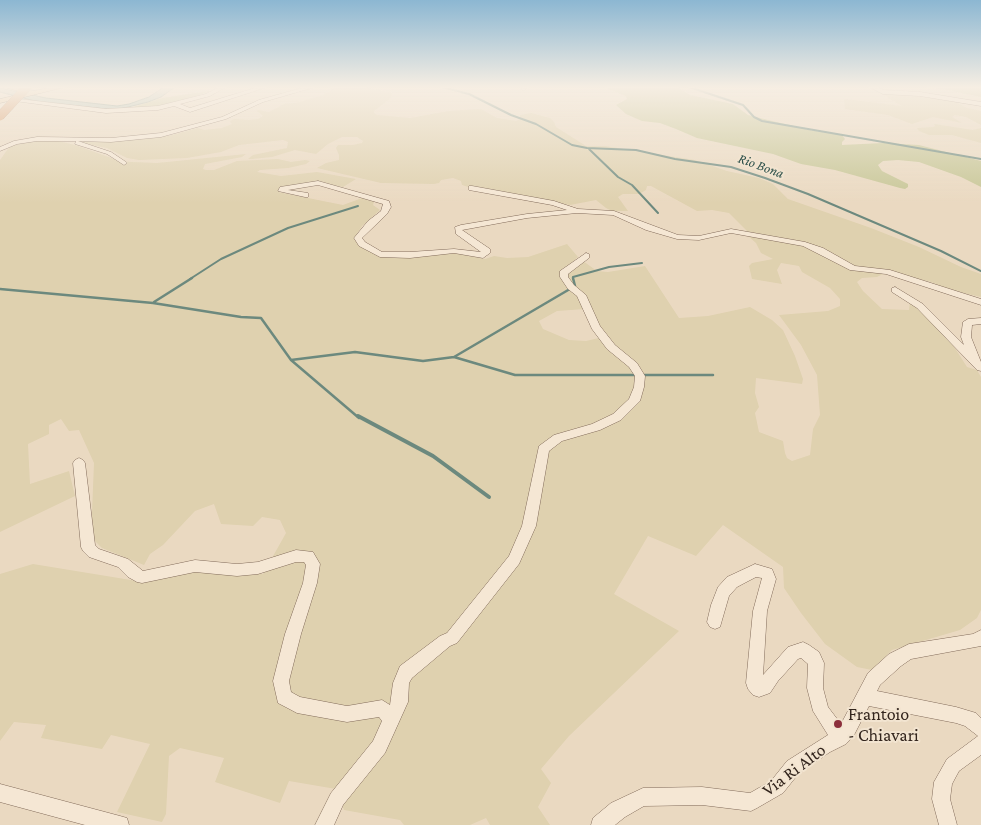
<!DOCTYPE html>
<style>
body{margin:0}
canvas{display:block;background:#ead9c1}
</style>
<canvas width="981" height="825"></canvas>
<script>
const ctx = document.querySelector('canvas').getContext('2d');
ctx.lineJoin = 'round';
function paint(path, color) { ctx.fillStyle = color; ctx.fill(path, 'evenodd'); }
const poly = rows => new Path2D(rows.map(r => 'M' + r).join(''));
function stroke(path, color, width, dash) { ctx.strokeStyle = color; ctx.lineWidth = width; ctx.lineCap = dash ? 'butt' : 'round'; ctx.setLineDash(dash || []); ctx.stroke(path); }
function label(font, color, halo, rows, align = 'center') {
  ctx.font = font + ' "Crimson Pro",serif'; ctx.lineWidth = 4; ctx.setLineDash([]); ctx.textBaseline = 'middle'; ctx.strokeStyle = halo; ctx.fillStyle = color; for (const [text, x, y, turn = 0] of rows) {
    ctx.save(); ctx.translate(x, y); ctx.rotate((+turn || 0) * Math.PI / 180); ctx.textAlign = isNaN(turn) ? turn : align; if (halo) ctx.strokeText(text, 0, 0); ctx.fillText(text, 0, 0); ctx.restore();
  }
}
paint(poly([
 [330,87,362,87,391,92,392,95,391,98,374,111,374,113,377,115,410,118,449,111,481,109,497,118,516,121,520,119,520,115,531,113,550,118,554,122,556,127,586,146,605,146,695,160,727,171,759,178,773,184,788,199,871,228,919,247,961,267,981,274,981,297,950,290,931,282,877,269,854,266,794,240,748,232,729,213,712,210,697,211,651,186,647,186,646,190,639,194,623,194,618,197,628,211,612,211,606,208,596,200,570,205,472,188,462,185,461,181,453,178,441,180,439,183,434,184,381,183,317,168,326,163,339,160,339,155,336,148,338,145,353,145,362,143,363,141,357,137,342,137,328,144,316,154,295,150,272,157,252,159,248,159,253,155,287,148,288,142,283,140,239,145,221,152,187,158,139,160,127,158,107,148,82,143,84,141,139,140,172,135,198,128,204,130,222,128,232,124,230,121,234,119,249,120,258,119,263,116,257,111,258,110,269,112,284,104,296,103,323,95,333,89],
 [877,91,954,101,967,108,981,111,981,125,966,117,955,115,952,117,962,123,933,117,912,124,888,115,845,109,844,99,902,106],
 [934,124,973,130,981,128,981,143,952,135,929,135,919,131,917,128,933,127,935,126],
 [33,141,58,141,75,145,120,161,131,162,157,163,246,154,242,157,205,164,203,169,206,170,214,170,237,161,278,159,291,162,305,160,310,161,306,164,288,168,260,170,257,172,281,176,317,172,356,179,343,187,316,182,278,192,343,205,362,198,374,202,373,205,380,210,362,226,355,237,359,244,377,255,410,256,455,253,485,259,494,256,507,258,528,257,567,244,578,257,559,275,578,297,585,309,557,311,539,321,543,329,569,340,586,341,607,336,595,321,578,289,568,277,569,271,583,261,597,271,608,272,645,266,679,318,708,316,750,307,772,320,783,330,795,356,803,379,802,384,756,378,755,393,759,407,755,413,759,432,783,441,785,453,787,458,792,461,810,455,813,429,820,415,817,375,801,345,779,315,828,311,840,306,840,299,830,288,802,272,799,266,781,263,777,270,782,284,752,279,749,266,752,263,773,259,761,253,756,243,748,236,806,246,848,268,883,274,877,277,862,278,857,282,863,291,882,309,909,310,910,302,936,324,953,345,967,367,977,370,981,377,981,610,977,618,960,630,892,650,872,670,857,667,825,644,801,613,784,588,783,567,723,525,696,556,648,536,614,594,679,631,569,736,541,769,551,783,538,807,550,825,490,825,486,818,470,825,404,825,400,820,344,810,336,789,289,781,280,803,215,782,224,758,180,748,169,756,166,814,162,822,117,812,150,744,111,735,102,749,41,738,46,725,14,722,0,741,0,574,33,564,137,581,197,569,225,573,263,574,286,533,280,520,262,517,253,526,221,524,214,504,195,511,163,545,150,554,144,565,102,548,91,537,94,463,79,430,69,431,61,419,49,425,49,434,28,444,30,484,69,471,75,496,0,532,0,160,10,146]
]), '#dfd1af');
paint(poly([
 [603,87,678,87,690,95,733,104,748,115,809,130,842,135,845,139,842,142,842,145,883,143,919,145,981,161,981,187,961,177,919,162,898,160,883,161,878,165,882,171,908,184,908,187,905,189,900,188,835,170,801,164,773,154,697,138,676,129,660,123,642,121,626,114,616,105,627,99,626,96],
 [925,87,981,87,981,97,947,90],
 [215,90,167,105,127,109,162,98]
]), '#c7c696');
const water = poly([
 [164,87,175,87,161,97,148,102,116,110,39,102,0,92,0,88,5,89,46,98,117,106,129,104,149,97,164,87]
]);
paint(water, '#a3bcb2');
stroke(water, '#6c897e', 1);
stroke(poly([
 [442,87,469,94,511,115,536,124,572,145,587,148,636,150,675,159,731,167,765,178,808,194,941,251,981,271],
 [689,87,743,105,754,117,762,121,981,159],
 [589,149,618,177,632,185,658,213],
 [190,279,221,259,288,228,358,206],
 [573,279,573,277,609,267,642,263]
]), '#6c897e', 2);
stroke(poly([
 [0,289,153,303,241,317,261,318,291,360,355,352,423,361,454,357,575,286,573,278],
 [154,302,192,278],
 [454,357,515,375,713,375],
 [291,360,359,418]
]), '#6c897e', 2.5);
stroke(poly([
 [358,416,433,456,489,497]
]), '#6c897e', 4);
const minor = poly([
 [219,87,226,87,210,96,180,104,190,108,258,87,267,87,190,112,174,106,158,110,106,113,7,100,10,98,106,109,158,106,206,94,219,87],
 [305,87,315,87,263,102,226,119,161,137,111,142,78,141,111,152,126,162,127,163,124,165,107,154,75,144,76,141,37,141,17,144,0,151,0,147,14,141,37,137,111,138,161,133,222,117,259,100,305,87],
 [523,87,528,87,524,91,521,89,523,87],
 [869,87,877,87,884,90,920,92,981,102,981,106,920,96,883,94,869,87],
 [318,181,389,201,391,207,387,214,362,238,365,242,382,252,410,252,454,249,481,252,456,234,455,227,461,225,527,214,567,210,552,205,469,190,469,186,472,186,554,201,578,209,614,211,678,235,699,236,731,229,805,242,823,248,855,266,890,270,981,299,981,305,886,274,850,270,803,246,731,233,699,240,677,239,646,230,613,215,577,213,527,218,462,230,490,249,490,253,483,258,454,253,410,258,380,257,359,246,354,238,368,221,381,211,383,204,318,185,288,190,308,193,308,197,305,197,278,191,280,187,318,181],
 [586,253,589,254,589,258,568,274,568,277,574,285,586,295,600,326,615,345,637,363,645,376,644,387,640,401,621,420,600,430,562,441,549,451,536,526,519,564,457,643,450,646,412,678,409,683,408,702,385,753,343,805,334,825,315,825,331,793,373,741,382,721,379,717,347,722,297,713,278,703,273,681,285,634,303,583,306,565,304,562,296,562,258,574,237,576,195,572,142,583,137,582,128,577,118,567,89,557,83,551,81,547,73,463,75,460,79,458,83,460,85,463,95,545,99,549,128,559,143,571,195,560,237,564,258,562,296,550,313,552,320,564,317,583,301,634,289,681,291,692,300,697,347,706,382,700,390,705,393,683,400,666,440,636,447,633,509,556,522,526,539,446,554,435,592,424,613,414,629,399,634,387,635,376,629,367,607,349,592,329,577,296,568,289,560,277,560,271,586,253],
 [895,287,923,304,964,345,961,337,963,322,968,319,981,318,981,324,972,325,971,337,981,362,981,371,977,370,917,308,892,292,892,288,895,287],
 [755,564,772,569,776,579,767,611,763,675,788,647,803,642,809,645,819,652,824,663,823,688,828,707,841,724,868,673,889,654,909,644,973,634,981,630,981,646,911,659,901,666,880,685,877,691,956,707,976,713,981,718,981,755,959,771,952,784,950,799,957,825,939,825,932,799,934,782,947,759,978,736,965,726,956,723,869,706,854,735,846,744,830,752,799,773,783,793,757,808,751,811,702,805,644,806,625,817,615,825,591,825,593,818,611,803,643,788,702,787,750,793,771,781,787,761,828,735,813,711,807,688,808,664,801,658,798,659,778,681,770,693,759,697,753,695,748,689,746,683,753,611,762,578,756,577,737,587,729,596,720,627,715,629,710,627,707,622,711,605,718,587,727,577,755,564],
 [0,784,120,816,127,818,129,825,85,825,0,802,0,784]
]);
const major = poly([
 [4,87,17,87,34,91,51,87,65,87,0,103,0,99,25,93,4,87]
]);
stroke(minor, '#826b5a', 1);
stroke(major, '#503a2e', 1);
paint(minor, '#f5e7d4');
paint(major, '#ebc99b');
const highwayBridge = poly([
 [0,116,27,87]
]);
stroke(highwayBridge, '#503a2e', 9, []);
stroke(highwayBridge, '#d38e58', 9);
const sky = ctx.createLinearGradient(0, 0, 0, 203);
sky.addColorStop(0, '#8cb7d2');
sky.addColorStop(0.43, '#f6eee3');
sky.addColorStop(1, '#f6eee300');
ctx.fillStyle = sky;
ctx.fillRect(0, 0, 981, 203);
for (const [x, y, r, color] of [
 [838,724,5,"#8c2f3b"]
]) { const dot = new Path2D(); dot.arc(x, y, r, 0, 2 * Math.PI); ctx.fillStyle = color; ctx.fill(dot); stroke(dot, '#f2e4d0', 2); }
label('italic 14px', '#2e514b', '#f2e4d0', [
 ["Rio Bona",761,166,20]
]);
label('18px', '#33251d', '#f2e4d0', [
 ["Frantoio",848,714],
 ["- Chiavari",848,735]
], 'left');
label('18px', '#33251d', '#f2e4d0', [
 ["Via Ri Alto",794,770,-37]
]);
</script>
